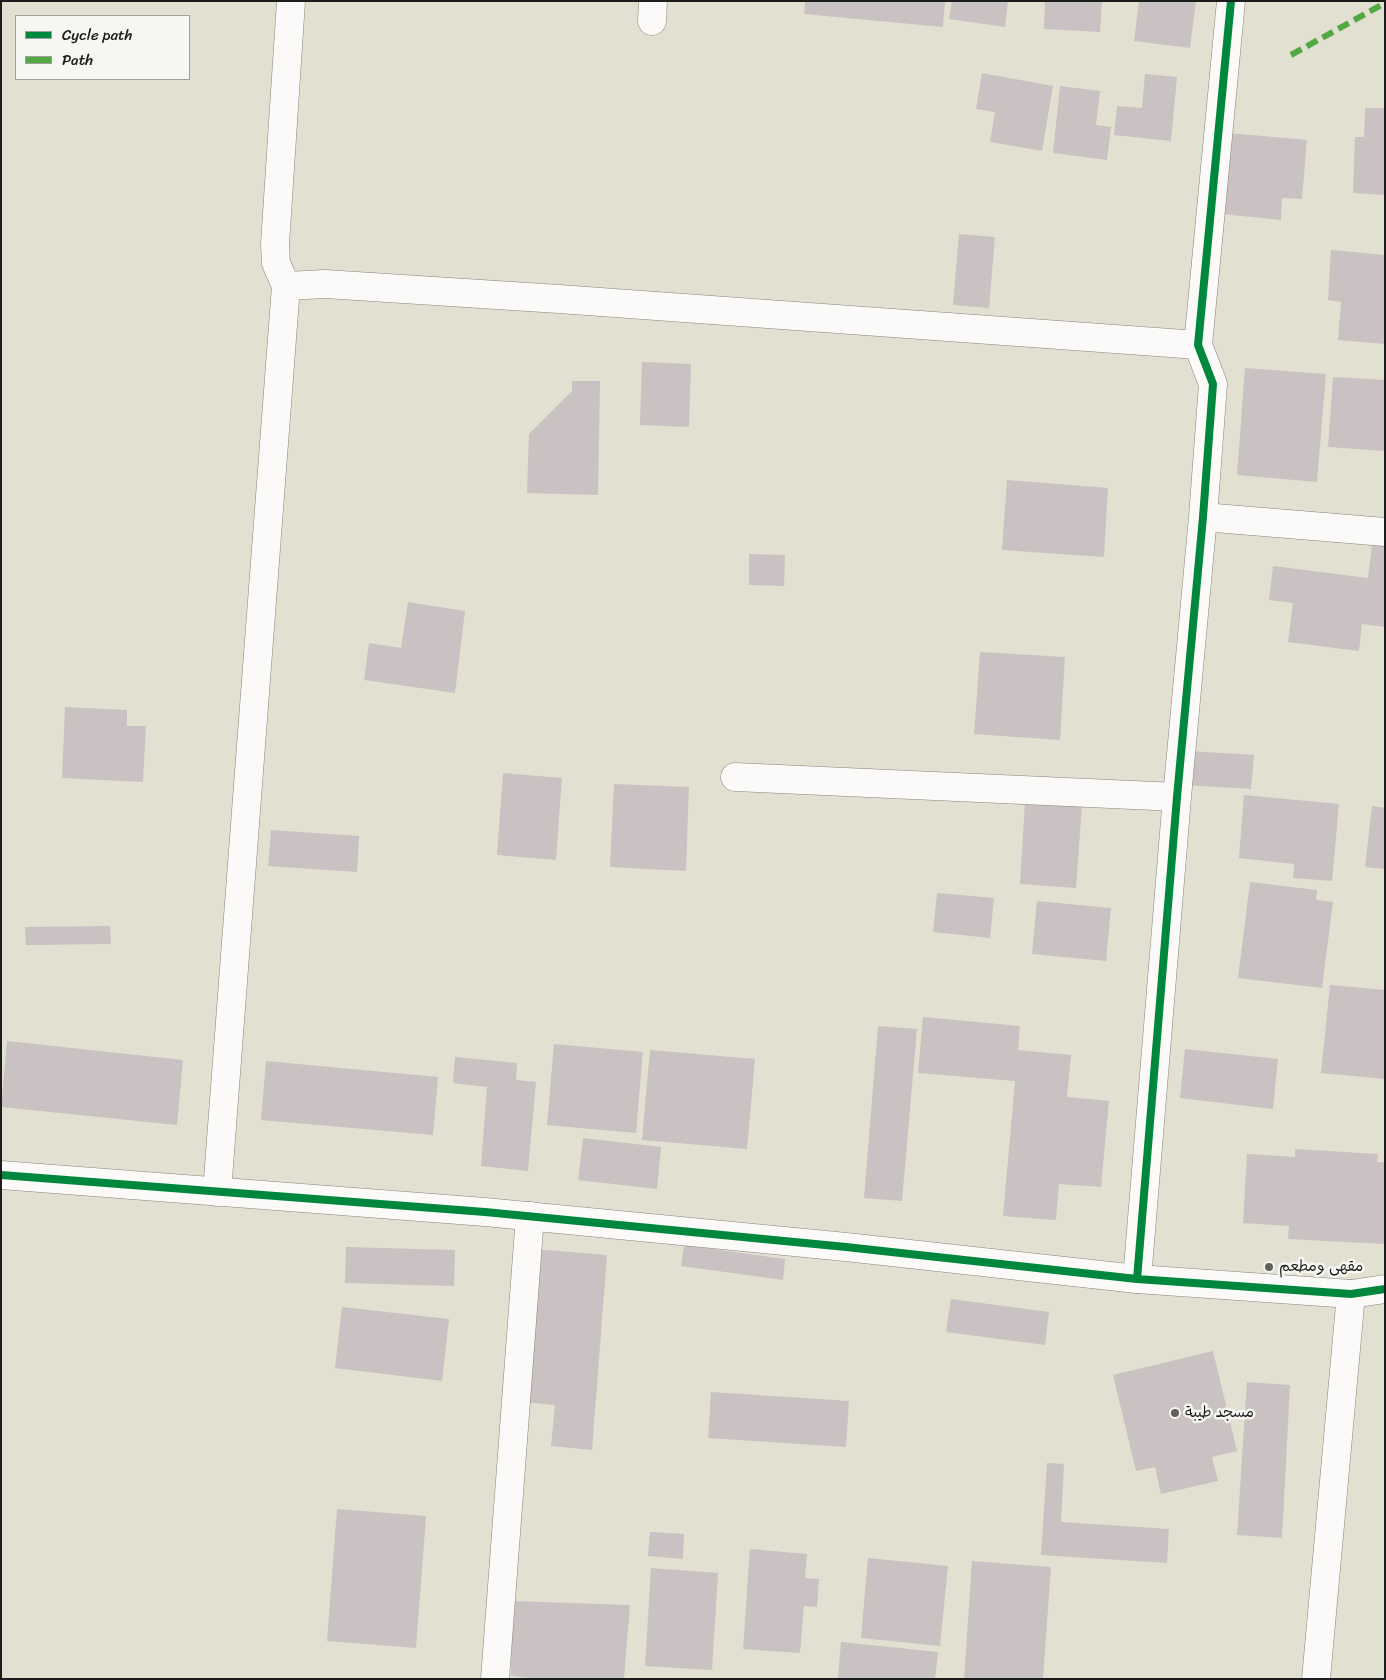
<!DOCTYPE html>
<meta charset="utf-8">
<style>
body{margin:0}
#map{position:relative;width:1386px;height:1680px;overflow:hidden;background:#e2e0d1;font-family:Sriracha,sans-serif}
canvas{display:block}
.frame{position:absolute;inset:0;border:2px solid #1c1c1c;pointer-events:none}
.legend{position:absolute;left:15px;top:15px;width:175px;height:65px;box-sizing:border-box;background:#f6f6f2;border:1px solid #9f9f9c;margin:0;padding:6px 9px;list-style:none;font-size:15px;color:#1c1c1c}
.legend li{display:flex;align-items:center;gap:10px;height:25px}
.legend b{width:25px;border:1px solid #9f9f9c}
</style>
<div id="map">
<canvas width="1386" height="1680"></canvas>
<div class="frame"></div>
<ul class="legend">
<li><b style="height:6px;background:#00873e"></b>Cycle path</li>
<li><b style="height:6px;background:#52a943"></b>Path</li>
</ul>
</div>
<script>
const ctx = document.querySelector('canvas').getContext('2d');
ctx.lineJoin = 'round';
function paint(path, color) { ctx.fillStyle = color; ctx.fill(path, 'evenodd'); }
const poly = rows => new Path2D(rows.map(r => 'M' + r).join(''));
function stroke(path, color, width, dash) { ctx.strokeStyle = color; ctx.lineWidth = width; ctx.lineCap = dash ? 'butt' : 'round'; ctx.setLineDash(dash || []); ctx.stroke(path); }
function label(font, color, halo, rows, align = 'center') {
  ctx.font = font + ' Sriracha,"Playpen Sans Arabic",sans-serif'; ctx.lineWidth = 5; ctx.setLineDash([]); ctx.textBaseline = 'middle'; ctx.strokeStyle = halo; ctx.fillStyle = color; for (const [text, x, y, turn = 0] of rows) {
    ctx.save(); ctx.translate(x, y); ctx.rotate((+turn || 0) * Math.PI / 180); ctx.textAlign = isNaN(turn) ? turn : align; if (halo) ctx.strokeText(text, 0, 0); ctx.fillText(text, 0, 0); ctx.restore();
  }
}
paint(poly([
 [805,1,945,1,943,27,804,14],
 [952,1,1008,1,1005,27,949,19],
 [1045,1,1102,1,1100,32,1044,29],
 [1139,1,1196,1,1190,48,1134,41],
 [982,73,1053,86,1042,151,990,142,995,112,976,109],
 [1145,74,1177,77,1171,141,1114,135,1117,106,1142,108],
 [1060,86,1100,91,1096,125,1111,127,1107,160,1053,153],
 [1365,108,1385,108,1385,195,1353,193,1355,137,1364,137],
 [1229,133,1307,140,1302,199,1282,198,1281,220,1222,214],
 [959,234,995,237,989,308,953,305],
 [1331,250,1385,255,1385,344,1338,340,1341,302,1328,300],
 [642,362,691,364,689,427,640,425],
 [1245,368,1326,374,1317,482,1237,475],
 [1333,377,1385,380,1385,451,1328,447],
 [572,381,600,381,598,495,527,493,529,434,572,391],
 [1007,480,1108,488,1104,557,1002,550],
 [1373,537,1385,538,1385,627,1362,624,1359,651,1288,642,1293,603,1269,600,1273,566,1368,578],
 [749,554,785,555,784,586,749,585],
 [408,602,465,611,455,693,364,680,369,643,401,648],
 [980,652,1065,657,1060,740,974,734],
 [65,707,127,710,127,726,146,726,143,782,62,778],
 [1190,751,1254,755,1251,789,1187,785],
 [503,773,562,778,556,860,497,855],
 [614,784,689,787,686,871,610,867],
 [1244,795,1339,804,1332,881,1293,878,1294,864,1239,858],
 [1025,802,1082,806,1076,888,1020,884],
 [1372,806,1385,808,1385,869,1365,867],
 [271,830,359,836,357,872,268,866],
 [1250,882,1317,890,1316,900,1333,902,1322,988,1238,978],
 [937,893,994,898,990,938,933,932],
 [1037,901,1111,908,1106,961,1032,954],
 [110,926,111,944,26,945,25,927],
 [1330,985,1385,990,1385,1079,1321,1073],
 [923,1017,1020,1026,1018,1050,1071,1055,1067,1097,1109,1101,1101,1187,1059,1184,1056,1220,1003,1216,1015,1081,918,1073],
 [878,1026,917,1029,902,1201,864,1198],
 [7,1041,183,1060,177,1125,1,1107],
 [554,1044,643,1052,636,1133,547,1125],
 [1185,1049,1278,1059,1273,1109,1180,1098],
 [650,1050,755,1059,747,1149,642,1140],
 [455,1057,517,1063,516,1080,536,1082,528,1171,481,1166,487,1087,453,1083],
 [266,1061,438,1077,433,1135,261,1120],
 [583,1138,661,1147,657,1189,578,1180],
 [1295,1149,1378,1154,1377,1162,1385,1162,1385,1244,1288,1239,1289,1226,1243,1223,1247,1154,1295,1157],
 [684,1245,785,1259,783,1280,681,1266],
 [346,1247,455,1250,454,1286,345,1283],
 [534,1249,607,1255,592,1450,551,1446,555,1405,522,1402],
 [951,1299,1049,1312,1045,1345,946,1332],
 [342,1307,449,1319,442,1381,335,1368],
 [1213,1351,1237,1451,1212,1457,1218,1481,1161,1494,1155,1467,1136,1471,1113,1375],
 [1247,1382,1290,1385,1282,1538,1237,1535],
 [711,1392,849,1401,846,1447,708,1438],
 [1047,1463,1064,1464,1061,1522,1169,1529,1167,1563,1041,1555],
 [337,1509,426,1516,416,1648,327,1641],
 [650,1532,684,1534,683,1559,648,1556],
 [750,1549,807,1554,805,1578,819,1579,817,1607,804,1606,800,1653,743,1649],
 [868,1558,948,1566,940,1646,861,1638],
 [972,1561,1051,1567,1043,1679,964,1679],
 [651,1568,718,1573,712,1670,645,1666],
 [512,1601,630,1605,624,1679,543,1679,511,1676],
 [841,1642,938,1652,935,1679,838,1679]
]), '#cac1c2');
const minor = poly([
 [291,1,275,244,276,263,286,286,325,284,559,299,1198,345],
 [652,21,653,1],
 [1203,517,1385,532],
 [735,777,1177,797],
 [217,1192,286,286],
 [1137,1279,1177,797,1203,517,1213,384,1198,345,1231,1],
 [495,1679,530,1216],
 [1316,1679,1351,1294]
]);
const tertiary = poly([
 [1,1175,485,1212,846,1247,1137,1279,1351,1294,1385,1289]
]);
stroke(minor, '#85847d', 29);
stroke(tertiary, '#85847d', 29);
stroke(minor, '#fbfaf8', 28);
stroke(tertiary, '#fbfaf8', 28);
stroke(poly([
 [1291,55,1385,3]
]), '#52a943', 6, [12, 6]);
stroke(poly([
 [1,1175,485,1212,846,1247,1137,1279,1351,1294,1385,1289],
 [1137,1279,1177,797,1203,517,1213,384,1198,345,1231,1]
]), '#00873e', 8);
for (const [x, y, r, color] of [
 [1269,1267,5,"#61615b"],
 [1175,1413,5,"#61615b"]
]) { const dot = new Path2D(); dot.arc(x, y, r, 0, 2 * Math.PI); ctx.fillStyle = color; ctx.fill(dot); stroke(dot, '#f6f6f2', 2); }
label('15px', '#1c1c1c', '#f6f6f2', [
 ["مقهى ومطعم",1279,1267],
 ["مسجد طيبة",1185,1413]
], 'left');
</script>
